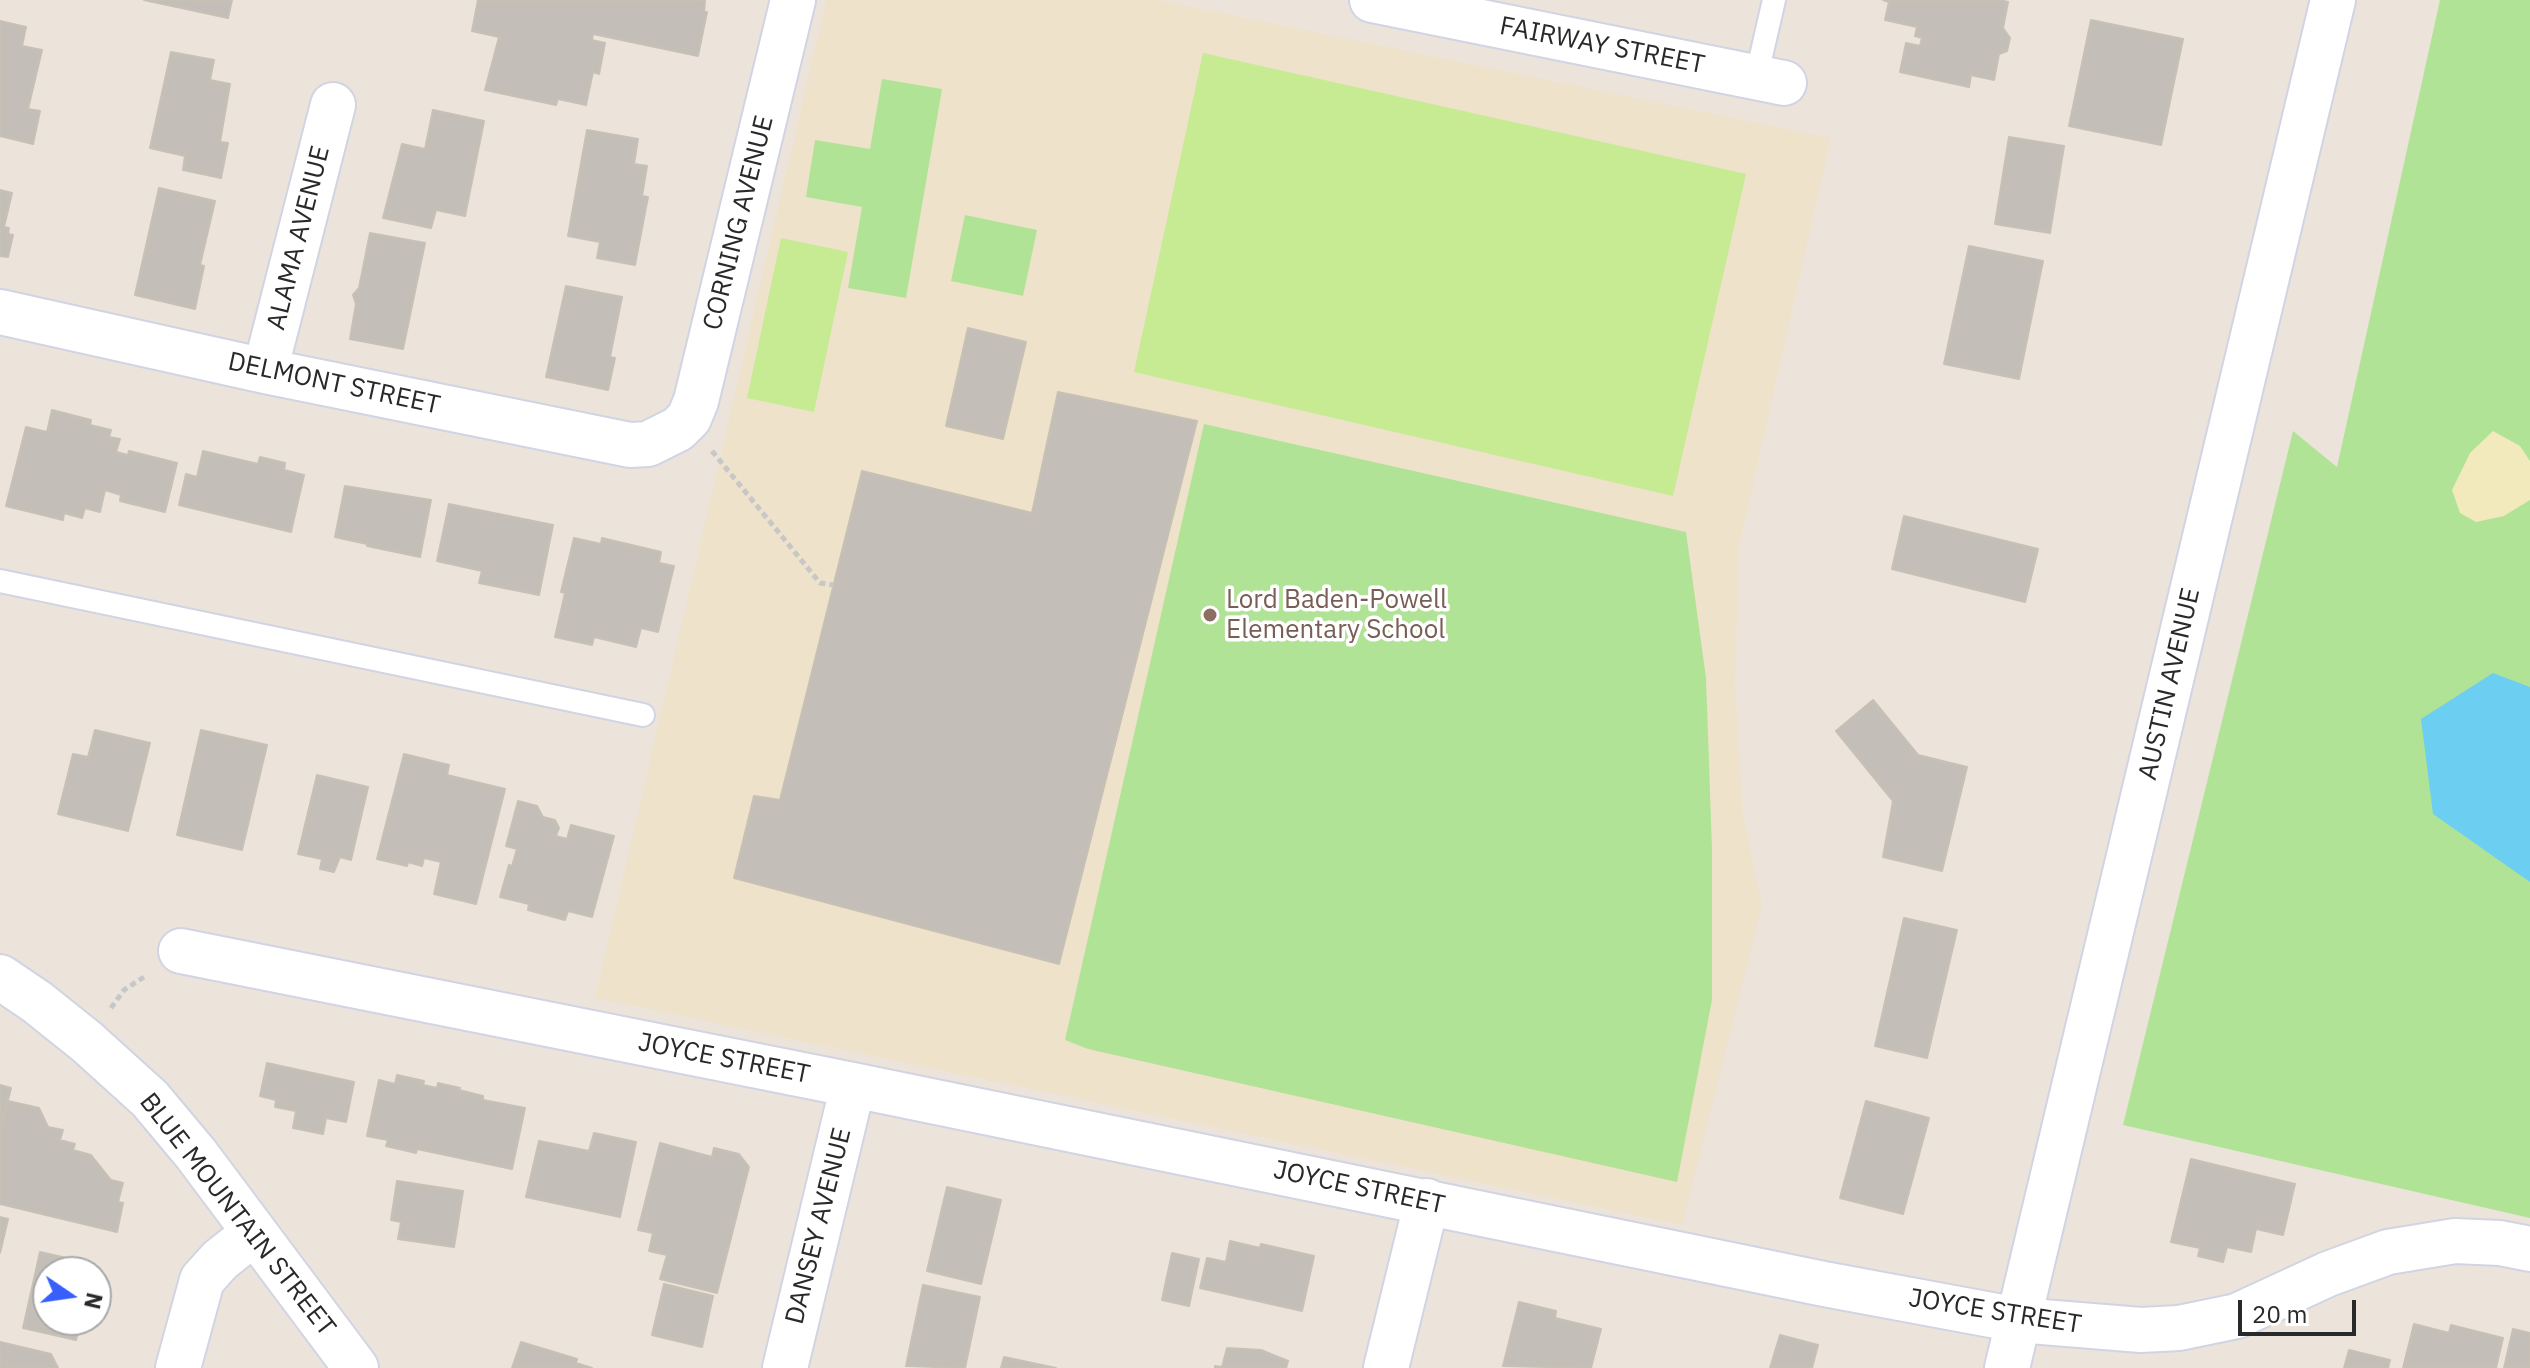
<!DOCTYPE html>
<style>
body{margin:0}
#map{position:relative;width:2530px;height:1368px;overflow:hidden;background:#ece4db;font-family:"IBM Plex Sans",sans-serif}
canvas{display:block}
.north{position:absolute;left:32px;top:1256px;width:80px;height:80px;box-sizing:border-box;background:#fff;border:2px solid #a9a9a9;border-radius:50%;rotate:103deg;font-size:22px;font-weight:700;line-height:32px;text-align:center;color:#292929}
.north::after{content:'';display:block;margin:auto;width:28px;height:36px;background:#385efc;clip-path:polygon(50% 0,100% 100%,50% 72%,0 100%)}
.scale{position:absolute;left:2238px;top:1300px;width:118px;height:36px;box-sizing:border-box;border:4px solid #292929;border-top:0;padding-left:10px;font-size:24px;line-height:28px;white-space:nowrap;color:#292929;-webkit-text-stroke:6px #fff;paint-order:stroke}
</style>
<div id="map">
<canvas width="2530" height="1368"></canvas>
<div class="north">N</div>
<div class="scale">20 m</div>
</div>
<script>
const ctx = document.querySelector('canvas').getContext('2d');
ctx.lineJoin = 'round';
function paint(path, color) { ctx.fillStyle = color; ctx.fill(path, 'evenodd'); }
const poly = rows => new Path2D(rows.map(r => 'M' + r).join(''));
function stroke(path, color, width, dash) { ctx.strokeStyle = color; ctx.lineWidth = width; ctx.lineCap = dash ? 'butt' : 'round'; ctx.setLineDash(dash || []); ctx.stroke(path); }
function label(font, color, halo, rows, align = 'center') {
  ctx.font = font + ' "IBM Plex Sans",sans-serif'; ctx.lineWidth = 7; ctx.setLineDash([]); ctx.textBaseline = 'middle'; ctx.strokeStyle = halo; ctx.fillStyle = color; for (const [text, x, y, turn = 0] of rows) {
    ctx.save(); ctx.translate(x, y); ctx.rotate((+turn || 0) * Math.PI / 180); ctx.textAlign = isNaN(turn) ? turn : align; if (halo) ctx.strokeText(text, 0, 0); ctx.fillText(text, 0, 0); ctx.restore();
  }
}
paint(poly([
 [826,0,1159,0,1831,138,1739,547,1735,683,1743,814,1762,905,1682,1225,595,998]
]), '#eee2ca');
paint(poly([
 [2440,0,2530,0,2530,1218,2123,1125,2293,431,2337,467],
 [882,79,942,89,906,298,848,288,862,207,806,197,815,140,870,149],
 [965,215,1037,230,1023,296,951,281],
 [1204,424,1686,532,1706,678,1712,849,1712,1000,1677,1182,1088,1049,1065,1040]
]), '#b1e396');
paint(poly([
 [2493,431,2520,446,2530,461,2530,500,2504,516,2476,522,2460,513,2452,490,2470,453]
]), '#f2e9bd');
paint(poly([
 [1203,53,1746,174,1673,496,1134,372],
 [781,238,848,252,814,412,747,398]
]), '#c6eb92');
paint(poly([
 [2493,673,2530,687,2530,882,2433,814,2421,719]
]), '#6ccef0');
const building = poly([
 [144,0,232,0,228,18,144,0],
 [478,0,699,0,705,1,704,12,707,12,698,56,593,34,592,40,605,43,599,74,593,72,586,105,558,99,556,105,485,90,499,37,472,31,478,0],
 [2000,0,2008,2,2003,28,2010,38,2007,51,1999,54,1994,80,1971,75,1969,87,1900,72,1906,43,1920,46,1922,38,1915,36,1917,27,1885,20,1889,2,1883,0,2000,0],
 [2091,20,2183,39,2161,145,2069,126,2091,20],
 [0,21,26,27,22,46,42,50,28,109,40,111,33,144,0,136,0,21],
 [171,52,214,60,210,80,230,84,220,142,228,143,221,178,183,170,185,156,150,148,171,52],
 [433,110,484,121,465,216,436,210,431,228,383,218,402,144,425,149,433,110],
 [587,130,638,139,634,164,647,166,642,196,648,197,635,265,597,258,600,242,568,236,587,130],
 [2009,137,2064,146,2050,233,1995,224,2009,137],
 [159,188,215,201,200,265,204,266,195,309,135,295,159,188],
 [0,190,12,193,4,227,9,228,8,234,13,235,8,257,0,256,0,190],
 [370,233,425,243,403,349,350,339,356,304,353,295,359,288,370,233],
 [1969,246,2043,261,2019,379,1944,364,1969,246],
 [566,286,622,297,610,357,615,358,608,390,546,377,566,286],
 [968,328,1026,342,1003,439,946,426,968,328],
 [1058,392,1197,421,1059,964,734,878,754,796,780,800,862,471,1032,513,1058,392],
 [52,410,91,420,90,425,111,430,109,437,120,439,116,452,128,455,129,451,177,463,165,512,120,501,121,495,105,490,100,512,85,508,82,518,64,513,63,520,6,506,26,427,47,432,52,410],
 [203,451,258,464,260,457,285,463,284,470,304,475,291,532,179,505,186,474,197,477,203,451],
 [345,486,431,500,420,557,367,546,367,544,335,537,345,486],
 [449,504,553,525,539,595,479,583,482,571,437,561,449,504],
 [1904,516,2038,549,2025,602,1892,569,1904,516],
 [574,538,601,544,602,538,661,552,659,563,674,566,658,632,641,628,636,647,594,637,592,645,555,637,565,593,561,592,574,538],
 [1873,700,1918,755,1967,767,1942,871,1883,857,1893,801,1836,731,1873,700],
 [95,730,150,743,128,831,58,814,73,754,88,757,95,730],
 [201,730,267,745,242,850,177,835,201,730],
 [404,754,449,765,447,775,505,789,476,904,434,894,441,862,424,858,422,866,408,862,407,866,377,859,404,754],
 [317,775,368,787,351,860,340,857,334,872,320,869,322,859,298,854,317,775],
 [518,801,537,806,543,817,555,820,559,828,556,836,567,839,571,825,614,836,592,917,568,911,565,920,528,910,529,904,500,897,509,865,512,866,517,849,506,846,518,801],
 [1904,918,1957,930,1927,1058,1875,1046,1904,918],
 [267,1063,354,1082,346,1122,326,1118,323,1134,293,1128,296,1111,275,1107,276,1100,260,1096,267,1063],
 [397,1075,424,1081,423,1085,437,1088,438,1083,460,1088,459,1090,483,1096,483,1100,525,1108,512,1169,417,1149,416,1153,386,1146,388,1140,367,1136,379,1080,395,1084,397,1075],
 [0,1085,11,1088,1,1129,0,1129,0,1085],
 [8,1101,39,1108,48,1127,63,1130,60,1140,75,1144,73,1150,91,1155,111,1180,123,1183,118,1202,123,1203,117,1232,0,1204,0,1129,8,1101],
 [1866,1101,1929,1118,1903,1214,1840,1198,1866,1101],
 [594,1133,636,1142,620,1217,526,1197,539,1141,589,1151,594,1133],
 [660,1143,712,1157,714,1148,739,1154,749,1167,717,1293,660,1279,667,1255,649,1251,653,1233,638,1230,660,1143],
 [2191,1159,2295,1184,2283,1235,2256,1229,2251,1252,2227,1247,2223,1262,2198,1256,2200,1248,2171,1242,2191,1159],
 [397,1181,463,1191,454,1247,398,1239,401,1222,391,1220,397,1181],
 [947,1187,1001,1200,981,1284,927,1271,947,1187],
 [0,1217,8,1219,0,1253,0,1217],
 [1230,1241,1260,1248,1261,1244,1314,1256,1302,1311,1200,1288,1207,1258,1226,1262,1230,1241],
 [40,1252,93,1264,91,1272,48,1272,48,1320,81,1320,76,1340,23,1328,40,1252],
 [1172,1253,1199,1259,1189,1306,1162,1300,1172,1253],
 [664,1284,713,1296,702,1347,652,1335,664,1284],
 [923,1285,980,1297,965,1368,906,1366,923,1285],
 [1519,1302,1556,1311,1555,1318,1601,1329,1591,1368,1503,1366,1519,1302],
 [2414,1324,2449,1333,2451,1325,2503,1338,2496,1368,2403,1368,2414,1324],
 [2513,1329,2530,1333,2530,1368,2504,1368,2513,1329],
 [1780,1335,1818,1345,1812,1368,1770,1368,1780,1335],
 [0,1342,51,1354,58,1368,0,1368,0,1342],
 [521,1342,577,1359,576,1363,592,1368,512,1368,521,1342],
 [1227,1348,1261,1350,1288,1361,1286,1368,1215,1368,1215,1366,1222,1367,1227,1348],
 [2349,1350,2390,1360,2388,1368,2344,1368,2349,1350],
 [1004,1357,1056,1368,1001,1368,1004,1357]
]);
paint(building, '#c4beb8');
stroke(building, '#c7c0b5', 2);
const lane = poly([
 [1756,78,1774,0],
 [0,581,643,715]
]);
const street = poly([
 [1372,0,1784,83],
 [0,312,265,371,630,445,648,444,678,429,689,418,696,401,793,0],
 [265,371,333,105],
 [181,951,853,1085,1824,1284,2018,1320,2141,1330,2179,1328,2237,1316,2328,1274,2388,1252,2455,1241,2500,1243,2530,1249],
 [178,1368,202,1280,220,1260,254,1233],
 [785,1368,853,1085],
 [1386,1368,1427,1201]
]);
const secondary = poly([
 [0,977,37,1002,87,1042,150,1099,196,1154,356,1368],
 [2007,1368,2333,0]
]);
stroke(lane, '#d0d4e3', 26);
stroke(street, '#d0d4e3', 48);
stroke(secondary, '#d0d4e3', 48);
stroke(poly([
 [712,451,820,583,833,585],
 [111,1008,124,990,147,975]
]), '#c7c7c7', 5, [6, 4]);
stroke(lane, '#fff', 22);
stroke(street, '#fff', 44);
stroke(secondary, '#fff', 44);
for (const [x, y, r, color] of [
 [1210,615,8,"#8d6e63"]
]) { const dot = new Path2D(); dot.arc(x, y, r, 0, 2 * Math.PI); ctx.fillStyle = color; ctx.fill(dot); stroke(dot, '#fff', 3); }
label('26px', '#292929', '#fff', [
 ["FAIRWAY STREET",1602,46,11],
 ["CORNING AVENUE",739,223,-76],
 ["ALAMA AVENUE",299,238,-76],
 ["DELMONT STREET",334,384,12],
 ["AUSTIN AVENUE",2170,684,-77],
 ["JOYCE STREET",724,1059,11],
 ["JOYCE STREET",1359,1188,12],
 ["BLUE MOUNTAIN STREET",237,1215,52],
 ["DANSEY AVENUE",819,1226,-76],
 ["JOYCE STREET",1995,1312,9]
]);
label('26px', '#785e54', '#fff', [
 ["Lord Baden-Powell",1226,600],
 ["Elementary School",1226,630]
], 'left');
</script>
